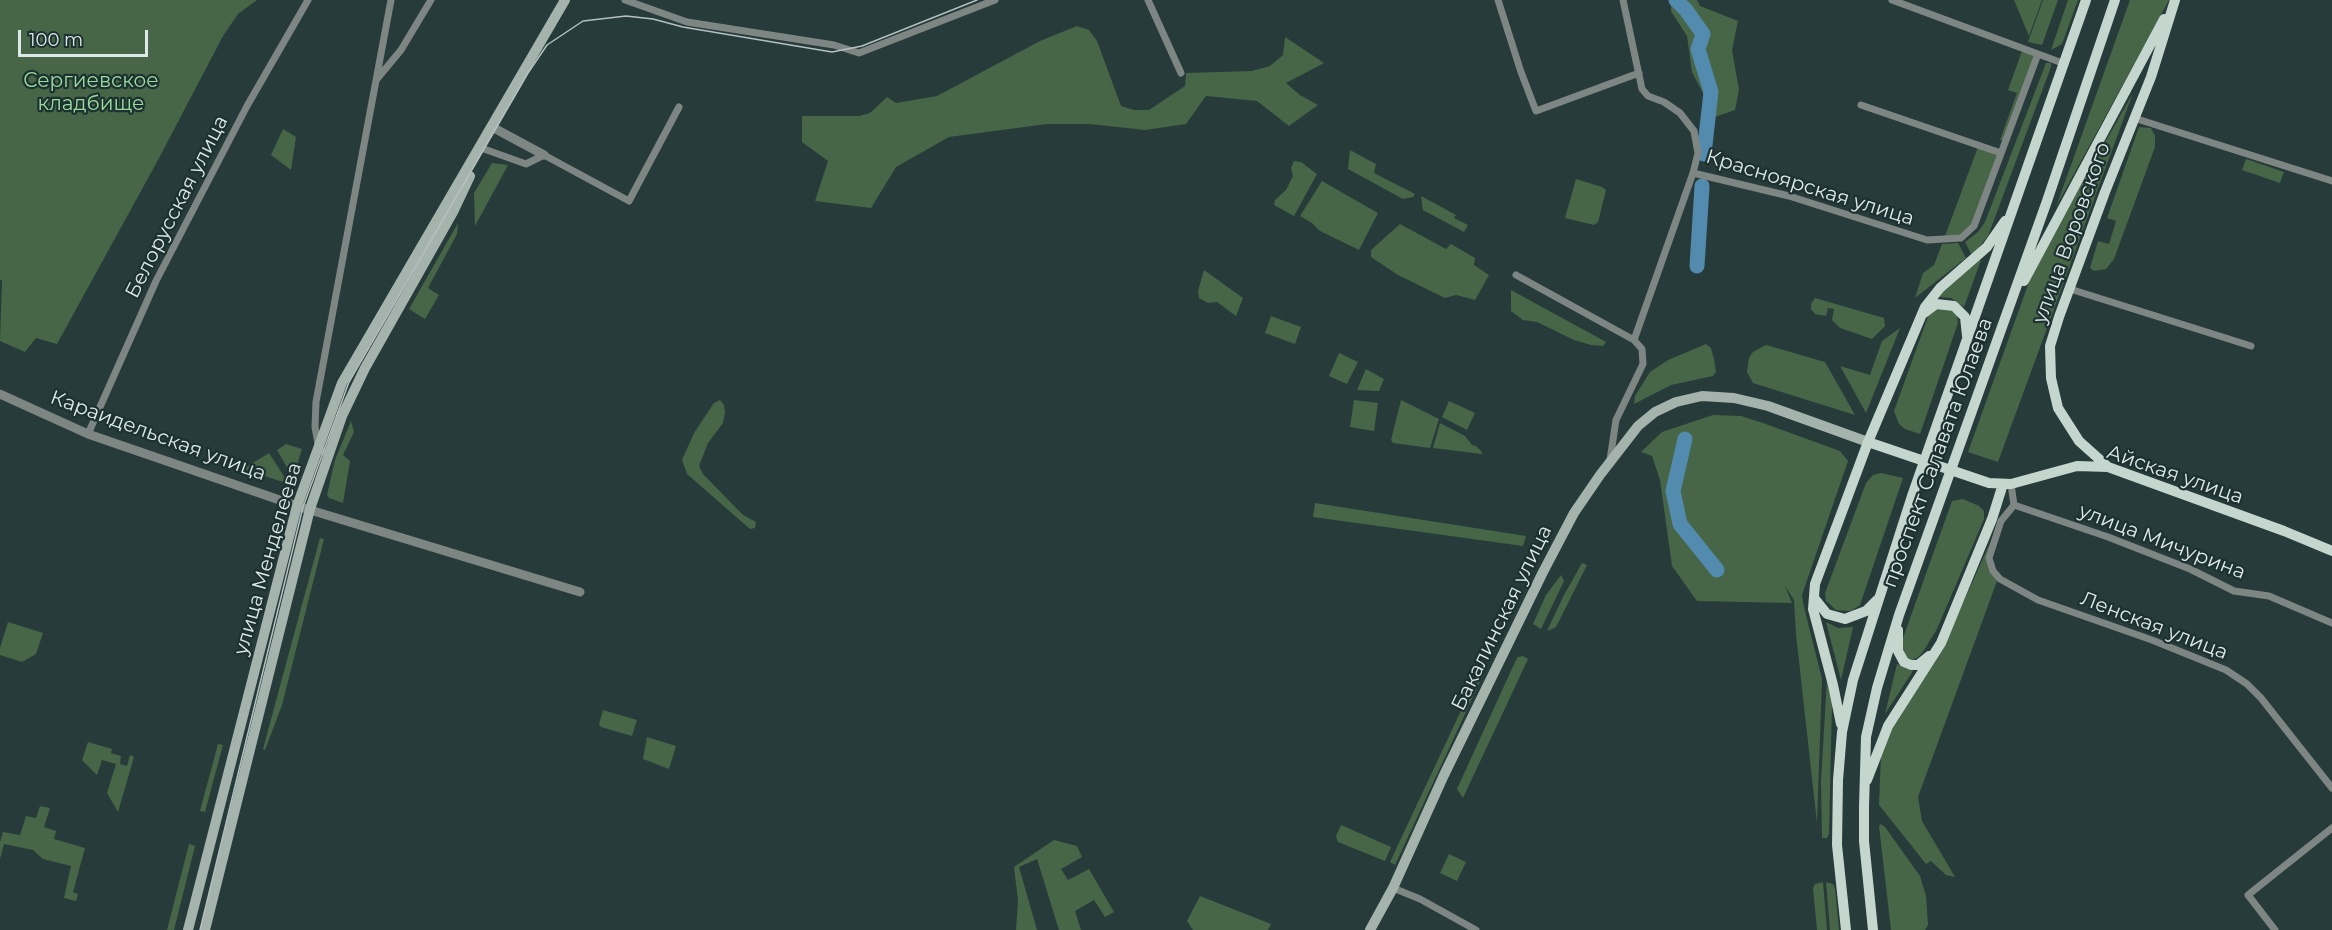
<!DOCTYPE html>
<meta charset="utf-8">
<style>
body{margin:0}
#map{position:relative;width:2332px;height:930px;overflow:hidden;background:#273b3a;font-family:Montserrat,sans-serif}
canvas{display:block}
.scale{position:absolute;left:18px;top:30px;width:130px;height:27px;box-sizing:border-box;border:3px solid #dde9e8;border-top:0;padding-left:8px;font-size:18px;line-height:21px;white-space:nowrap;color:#dde9e8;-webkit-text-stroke:4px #1d3130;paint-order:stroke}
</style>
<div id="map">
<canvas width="2332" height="930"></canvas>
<div class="scale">100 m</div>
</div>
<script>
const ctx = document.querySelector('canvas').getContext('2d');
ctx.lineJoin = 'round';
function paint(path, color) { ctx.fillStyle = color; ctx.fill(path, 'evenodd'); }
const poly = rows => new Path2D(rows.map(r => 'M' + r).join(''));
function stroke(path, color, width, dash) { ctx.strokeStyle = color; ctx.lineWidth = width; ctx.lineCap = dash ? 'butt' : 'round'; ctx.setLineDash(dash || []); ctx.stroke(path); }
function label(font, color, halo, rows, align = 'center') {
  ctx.font = font + ' Montserrat,sans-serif'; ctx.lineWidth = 4.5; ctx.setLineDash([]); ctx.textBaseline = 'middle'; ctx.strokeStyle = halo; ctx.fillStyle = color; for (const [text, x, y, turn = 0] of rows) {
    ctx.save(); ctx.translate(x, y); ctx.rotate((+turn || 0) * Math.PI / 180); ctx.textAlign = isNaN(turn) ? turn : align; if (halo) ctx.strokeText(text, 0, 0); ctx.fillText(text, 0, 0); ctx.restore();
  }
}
paint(poly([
 [0,0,257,0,238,14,223,36,158,160,57,344,36,338,25,352,0,341,2,280,0,280],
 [1671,0,1697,0,1700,6,1738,21,1732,50,1739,90,1735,110,1715,117,1692,72,1687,36,1671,11],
 [2014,0,2042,0,2029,36],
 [2043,0,2058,0,2042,45,2028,42],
 [2068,0,2078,0,2062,44,2051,50],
 [2130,0,2169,0,2056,207],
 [1077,26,1089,30,1097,41,1121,106,1134,110,1149,110,1185,86,1186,73,1252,71,1270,66,1283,55,1285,37,1324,63,1286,83,1300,95,1318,105,1289,126,1257,101,1206,96,1186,124,1145,130,1090,124,1047,124,949,137,896,167,871,208,815,201,828,161,802,142,802,116,859,116,870,113,887,97,896,103,937,96,1040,41],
 [2022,51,2035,56,2003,141,2000,140,2017,93,2008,90],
 [2046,63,2051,63,2051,67,1988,236,1972,256,1965,242,1978,232,1985,222],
 [2133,93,1998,462,1968,452,2034,268],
 [2139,127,2151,128,2155,136,2155,147,2114,259,2106,269,2094,271,2090,268,2098,241,2109,244,2116,221,2107,218],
 [283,129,296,137,291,170,271,155],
 [1978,147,1997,154,1972,225,1958,236,1945,236],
 [1350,150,1376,164,1374,173,1415,194,1413,197,1403,199,1348,169],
 [2246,159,2284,172,2280,183,2242,170],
 [1294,161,1301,162,1317,174,1294,216,1274,205,1275,200,1286,190,1293,176,1291,168],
 [492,163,508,165,475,226,474,193],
 [1576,179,1602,187,1606,190,1598,222,1594,225,1565,218],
 [1322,181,1378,213,1359,250,1320,231,1312,223,1300,216],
 [1421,196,1456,215,1454,218,1468,225,1464,232,1423,210],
 [458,223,457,234,428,288,439,295,425,319,409,309],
 [1400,224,1446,249,1451,244,1475,258,1474,265,1489,275,1475,300,1456,295,1445,298,1398,275,1371,257,1371,250],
 [1958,243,1966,258,1915,298,1923,273,1934,265,1942,244],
 [1979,259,1981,260,1964,307,1951,298,1939,297,1938,293],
 [1204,270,1243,298,1236,316,1217,302,1208,303,1199,298,1198,291],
 [1511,290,1606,342,1603,346,1591,345,1574,340,1537,322,1523,320,1511,311],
 [1815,298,1884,318,1885,326,1872,339,1840,328,1832,320,1834,309,1828,308,1826,316,1815,314,1811,309,1811,304],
 [1937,307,1951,309,1957,315,1958,323,1920,434,1905,429,1899,424,1894,411,1930,311],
 [1271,316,1301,327,1295,344,1265,333],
 [1900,328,1866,413,1840,366,1870,375,1882,341],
 [1706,344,1711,348,1714,359,1716,372,1713,376,1671,385,1634,404,1635,396,1650,372,1668,360],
 [1766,345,1825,362,1855,415,1753,383,1747,372,1749,358,1753,352],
 [1339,353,1358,362,1347,384,1329,376],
 [1366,369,1384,379,1379,391,1357,390],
 [720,400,724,405,725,412,723,423,708,443,699,466,703,474,743,515,756,522,755,528,750,529,687,474,682,460,694,433,714,403],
 [1354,400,1378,403,1374,431,1350,427],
 [1401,400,1439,419,1430,448,1393,443,1391,440],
 [1449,401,1475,413,1467,430,1442,417],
 [1713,415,1741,416,1763,423,1840,451,1848,461,1802,595,1804,607,1822,679,1817,823,1796,634,1794,600,1785,586,1792,603,1697,601,1672,566,1660,480,1652,456,1641,452,1662,432],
 [351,421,354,432,343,455,350,461,343,503,329,498,327,495,335,460],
 [1440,423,1465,436,1472,445,1476,446,1482,452,1482,454,1433,448],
 [286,444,302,449,293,478,277,450],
 [269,453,289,484,243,469],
 [1881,473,1903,478,1860,605,1851,611,1836,610,1826,601,1825,593,1866,483,1873,475],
 [1963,499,1979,506,1984,511,1984,519,1937,629,1923,652,1917,658,1912,660,1907,658,1901,649,1903,638,1952,501],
 [1315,503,1526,536,1523,546,1313,517],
 [320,538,324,539,282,705,265,750,263,749],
 [1990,543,1987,556,1997,581,1918,797,1922,821,1955,877,1946,875,1931,861,1926,864,1879,805,1881,753,1891,728,1945,643],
 [1582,563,1587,565,1556,627,1547,631,1564,595],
 [1561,575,1564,581,1541,629,1533,624,1546,595],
 [8,622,43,633,36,654,22,662,0,655,0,648],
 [1826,622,1838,628,1853,627,1841,680],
 [1523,656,1528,659,1463,798,1457,789,1515,662,1518,657],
 [1897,664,1913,671,1885,714],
 [1480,670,1484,673,1395,865,1390,862],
 [1827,679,1832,702,1829,834,1827,838,1822,838,1821,781],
 [603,710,637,720,632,736,601,727,599,724],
 [647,737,676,746,669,769,643,759],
 [88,742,112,749,111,753,121,756,120,764,127,766,130,755,134,757,118,812,107,793,116,764,102,760,97,775,82,760],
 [218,744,223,745,205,812,200,811],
 [40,806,50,808,44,827,56,831,54,839,85,848,73,892,78,894,76,901,64,898,71,866,43,859,33,850,4,844,0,859,0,842,3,832,20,835,26,816,36,818],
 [1881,824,1885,827,1920,876,1926,896,1928,925,1925,930,1891,930,1879,826],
 [1341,825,1391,847,1385,861,1338,842,1336,836],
 [1054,840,1077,846,1082,857,1061,869,1068,880,1089,869,1114,912,1105,917,1094,900,1075,911,1081,930,1059,930,1037,859,1019,867,1037,930,1016,930,1018,900,1014,867],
 [189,844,195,846,174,930,167,930],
 [1449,854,1466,862,1457,881,1440,873],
 [1823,882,1827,930,1817,930,1813,888,1815,884],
 [1826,882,1833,884,1835,888,1839,930,1830,930],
 [1200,896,1271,924,1268,930,1193,930,1187,921]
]), '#466647');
stroke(poly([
 [1676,0,1686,10,1703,34,1698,49,1711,92,1704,154],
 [1697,266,1702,186],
 [1685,439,1673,491,1680,524,1717,570]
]), '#538baf', 15);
stroke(poly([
 [625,0,687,22,834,45,859,53,995,0],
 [1148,0,1181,73],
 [1498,0,1521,72,1536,111,1639,73],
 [1623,0,1642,89,1648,96,1664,102,1680,113,1694,131,1698,153,1693,173,1789,196,1927,240,1961,238,1974,226,2038,54],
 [1892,0,2065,64],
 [377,79,401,50,431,0],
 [1861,105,2001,153],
 [2134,118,2332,181],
 [484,149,526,164,544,155,629,201,679,107],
 [1516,275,1634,340,1642,349,1643,364,1616,420,1610,460],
 [2070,289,2251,346],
 [1634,340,1693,173],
 [88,434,156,281,247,106,308,0],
 [329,455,319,449,315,427,316,402,391,0],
 [2011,484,2014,505],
 [2014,505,2001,521,1989,558,1993,571,2000,579,2038,600,2152,640,2226,670,2247,684,2261,698,2332,788],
 [2014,505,2108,537,2190,569,2234,591,2269,596,2332,623],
 [1393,888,1420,899,1476,930],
 [2275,930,2248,895,2332,828]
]), '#7e8683', 7);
stroke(poly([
 [492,127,544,155],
 [0,394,88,434,297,506,580,592]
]), '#7e8683', 9);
stroke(poly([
 [188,930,297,506,342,383,565,0],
 [205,930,310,509,342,416,365,368,453,212,470,176],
 [1370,930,1393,888,1444,775,1543,572,1574,513,1600,475,1638,426,1655,412,1676,402,1702,396,1734,398,1768,406,1868,442]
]), '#a5b3ad', 10);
stroke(poly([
 [2024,281,2164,19],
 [1924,313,1936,304,1954,306,1965,317,1967,336],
 [1868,442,1989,483,2011,484,2077,466,2108,467,2284,531,2332,551],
 [2108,467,2079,441,2058,408,2051,378,2050,346,2059,317,2105,192,2151,77,2175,0],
 [1815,599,1827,614,1845,619,1866,611,1877,600],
 [1898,630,1898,651,1904,662,1911,665,1918,665,1929,656],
 [1841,724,1833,685,1813,609,1815,584,1868,442,1925,307,1940,288,1987,247,2005,221],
 [1867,780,1888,726,1941,643,1992,519,2003,484],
 [1846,930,1837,845,1838,780,1842,732,1853,680,1912,496,2086,0],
 [1873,930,1864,841,1864,807,1866,737,1877,688,1899,615,2047,201,2115,0]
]), '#c4d6ce', 10);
stroke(poly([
 [200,930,303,507,349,382,528,73,547,45,583,21,626,16,653,19,683,27,832,52,862,46,977,0]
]), '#b4c1c0', 1.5);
label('20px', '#9adc9c', '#1d3130', [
 ["Сергиевское",91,81],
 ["кладбище",91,104]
]);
label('20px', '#dde9e8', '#1d3130', [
 ["Красноярская улица",1810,188,17],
 ["Белорусская улица",177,207,-63],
 ["улица Воровского",2072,233,-70],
 ["Караидельская улица",158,436,20],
 ["проспект Салавата Юлаева",1938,453,-70],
 ["Айская улица",2175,475,19],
 ["улица Мичурина",2162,542,21],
 ["улица Менделеева",268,559,-74],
 ["Бакалинская улица",1502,618,-64],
 ["Ленская улица",2154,626,21]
]);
</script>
